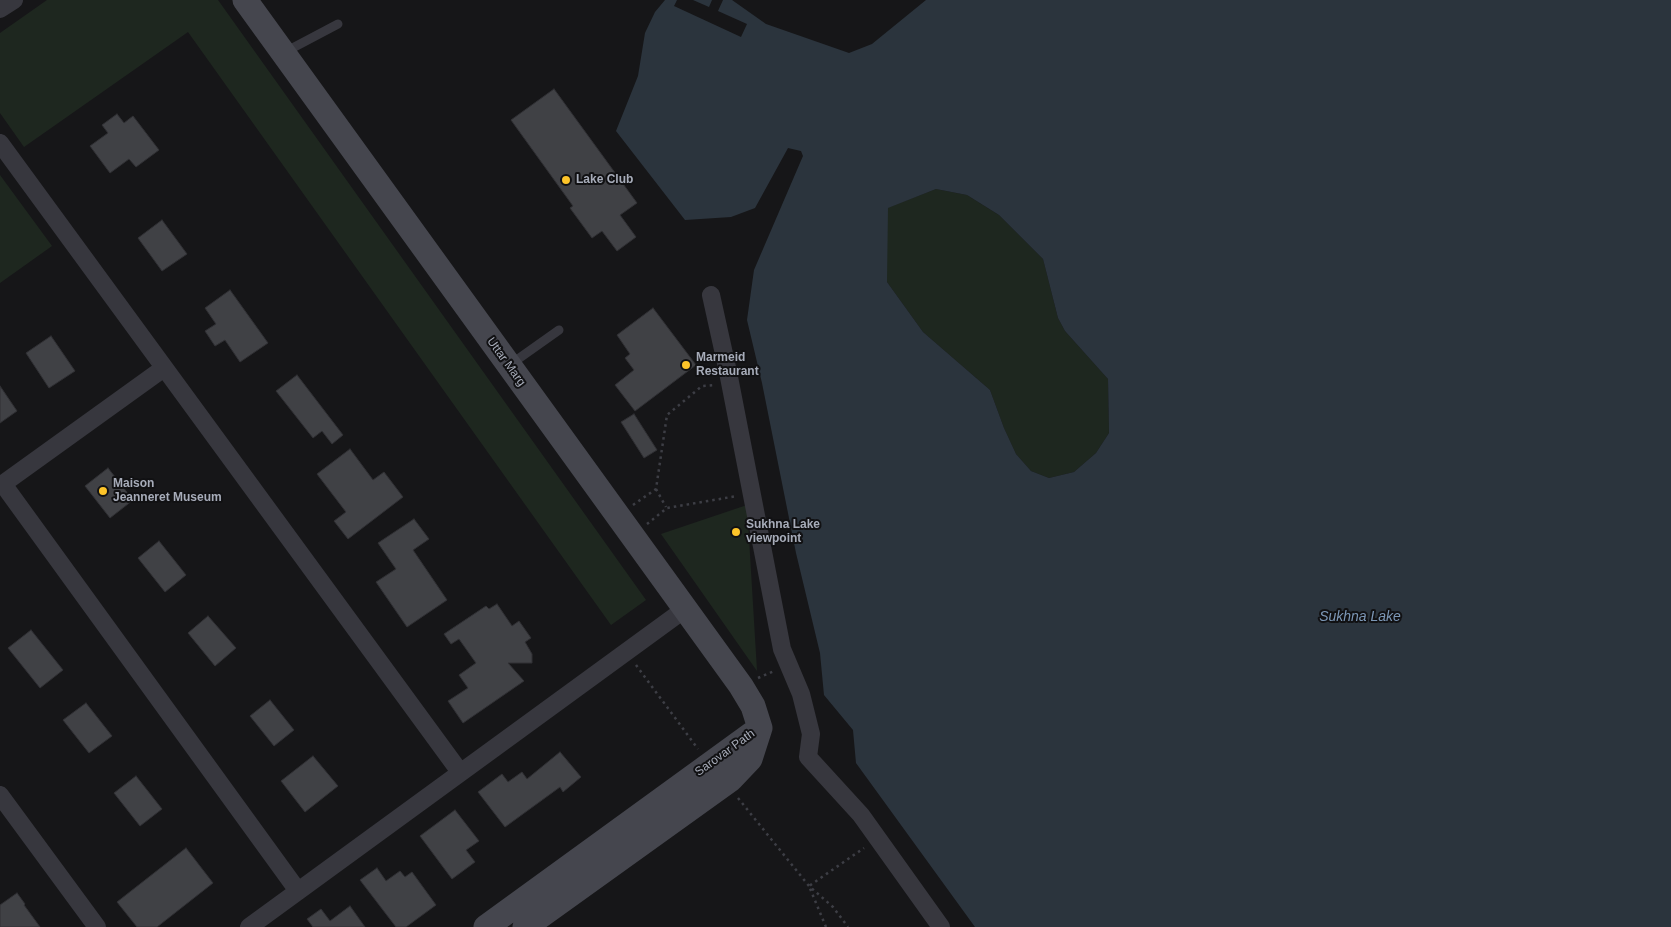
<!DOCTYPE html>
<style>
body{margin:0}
canvas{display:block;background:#161618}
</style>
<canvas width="1671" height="927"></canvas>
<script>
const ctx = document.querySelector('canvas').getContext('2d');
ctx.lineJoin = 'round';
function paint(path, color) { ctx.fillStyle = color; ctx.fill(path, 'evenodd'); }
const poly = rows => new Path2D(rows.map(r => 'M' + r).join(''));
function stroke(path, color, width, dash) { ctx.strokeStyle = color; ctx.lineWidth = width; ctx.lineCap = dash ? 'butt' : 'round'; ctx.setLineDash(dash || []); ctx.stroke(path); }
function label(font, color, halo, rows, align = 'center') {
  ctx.font = font + ' Helvetica,sans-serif'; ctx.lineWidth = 4; ctx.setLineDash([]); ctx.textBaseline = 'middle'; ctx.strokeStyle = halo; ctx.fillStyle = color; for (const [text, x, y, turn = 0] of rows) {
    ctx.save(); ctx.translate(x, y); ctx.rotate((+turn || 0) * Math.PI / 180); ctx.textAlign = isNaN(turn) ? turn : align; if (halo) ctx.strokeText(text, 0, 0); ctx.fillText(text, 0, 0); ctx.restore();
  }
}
paint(poly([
 [47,0,218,0,646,600,611,625,188,32,24,147,0,113,0,33],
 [0,175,52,246,0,283],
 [936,189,967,195,999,215,1043,259,1058,318,1065,331,1108,379,1109,433,1096,453,1074,472,1049,478,1031,471,1016,454,1004,428,990,390,923,332,887,282,887,208],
 [747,505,757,671,661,534]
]), '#1e271f');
paint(poly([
 [665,0,732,0,766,24,849,53,872,44,926,0,1671,0,1671,927,975,927,856,763,853,730,824,695,820,653,796,553,762,383,747,320,754,270,803,156,801,151,788,148,755,208,731,217,685,220,616,131,638,76,645,33,655,12],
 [936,189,967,195,999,215,1043,259,1058,318,1065,331,1108,379,1109,433,1096,453,1074,472,1049,478,1031,471,1016,454,1004,428,990,390,923,332,887,282,888,208]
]), '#2b343d');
paint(poly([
 [677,0,693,0,709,7,712,0,723,0,718,11,747,24,741,37,674,6]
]), '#161618');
const building = poly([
 [554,89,637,203,620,215,636,237,617,251,602,231,592,238,570,208,573,206,511,120,554,89],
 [117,114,124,123,133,116,159,150,136,167,129,159,110,173,90,146,108,133,102,125,117,114],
 [162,220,187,254,162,271,138,238,162,220],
 [230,290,268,343,240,362,225,340,215,346,205,331,216,324,205,308,230,290],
 [653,308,696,365,635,411,615,385,634,370,625,358,630,354,617,335,653,308],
 [51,336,75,371,49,388,26,353,51,336],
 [297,375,343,435,332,444,322,431,313,438,276,391,297,375],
 [0,386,17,411,0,423,0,386],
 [634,414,657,450,644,458,621,422,634,414],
 [350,449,373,480,384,472,403,497,348,539,334,521,346,512,317,474,350,449],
 [108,468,133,500,110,518,85,486,108,468],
 [414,519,429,539,413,550,447,600,407,627,376,582,396,569,378,543,414,519],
 [159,541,186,575,165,592,138,558,159,541],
 [497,604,512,626,519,621,531,638,525,642,532,654,532,663,508,663,524,681,463,723,448,701,468,688,459,675,476,663,459,639,451,644,444,634,486,606,489,609,497,604],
 [208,616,236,648,215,666,188,633,208,616],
 [31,630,63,670,40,688,8,648,31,630],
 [270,700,294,730,274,746,250,716,270,700],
 [86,703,112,736,89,753,63,720,86,703],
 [560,752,581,777,563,792,560,787,505,827,478,792,502,774,508,782,522,772,527,779,560,752],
 [313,756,338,786,305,812,281,781,313,756],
 [136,776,162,809,140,826,114,793,136,776],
 [455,810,479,841,466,850,475,862,452,879,420,836,455,810],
 [186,848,213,883,157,927,137,927,117,902,186,848],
 [377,868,386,881,400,871,405,877,412,872,436,905,406,927,396,927,360,880,377,868],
 [17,893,25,904,24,905,40,927,0,927,0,905,17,893],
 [350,906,365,927,313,927,307,919,321,909,330,921,350,906]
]);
paint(building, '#404145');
stroke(building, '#303034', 1);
stroke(poly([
 [656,489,666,507],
 [633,505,656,489,667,415,702,386,716,385],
 [647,524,667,508,737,496],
 [636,665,698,749],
 [758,678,774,671],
 [738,798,809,886,833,907,848,927],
 [826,927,809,886,864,848]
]), '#3d3e45', 2.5, [2.5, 4]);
stroke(poly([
 [285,52,338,24],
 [511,364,559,330]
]), '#37373e', 9);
stroke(poly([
 [0,9,14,0],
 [0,143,460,772],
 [711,295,728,372,782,649,801,694,811,734,808,757,861,815,941,927],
 [3,484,298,891],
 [0,486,164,368],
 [0,795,97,927],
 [249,927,685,609]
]), '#37373e', 18);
stroke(poly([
 [245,0,741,686,753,706,760,728],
 [486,927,760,728],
 [525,927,731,779,750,759,760,728]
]), '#45464e', 25);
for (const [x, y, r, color] of [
 [566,180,5,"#fdc429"],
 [686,365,5,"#fdc429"],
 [103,491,5,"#fdc429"],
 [736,532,5,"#fdc429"]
]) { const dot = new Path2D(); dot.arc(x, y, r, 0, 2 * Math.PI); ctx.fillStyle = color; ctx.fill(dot); stroke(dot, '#111113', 2); }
label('bold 12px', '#a7acb9', '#111113', [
 ["Lake Club",576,180],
 ["Marmeid",696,358],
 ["Restaurant",696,372],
 ["Maison",113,484],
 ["Jeanneret Museum",113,498],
 ["Sukhna Lake",746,525],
 ["viewpoint",746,539]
], 'left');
label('12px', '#a7acb9', '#111113', [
 ["Uttar Marg",506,362,54],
 ["Sarovar Path",725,753,-36]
]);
label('italic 14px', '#7c97b6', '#111113', [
 ["Sukhna Lake",1360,617]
]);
</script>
